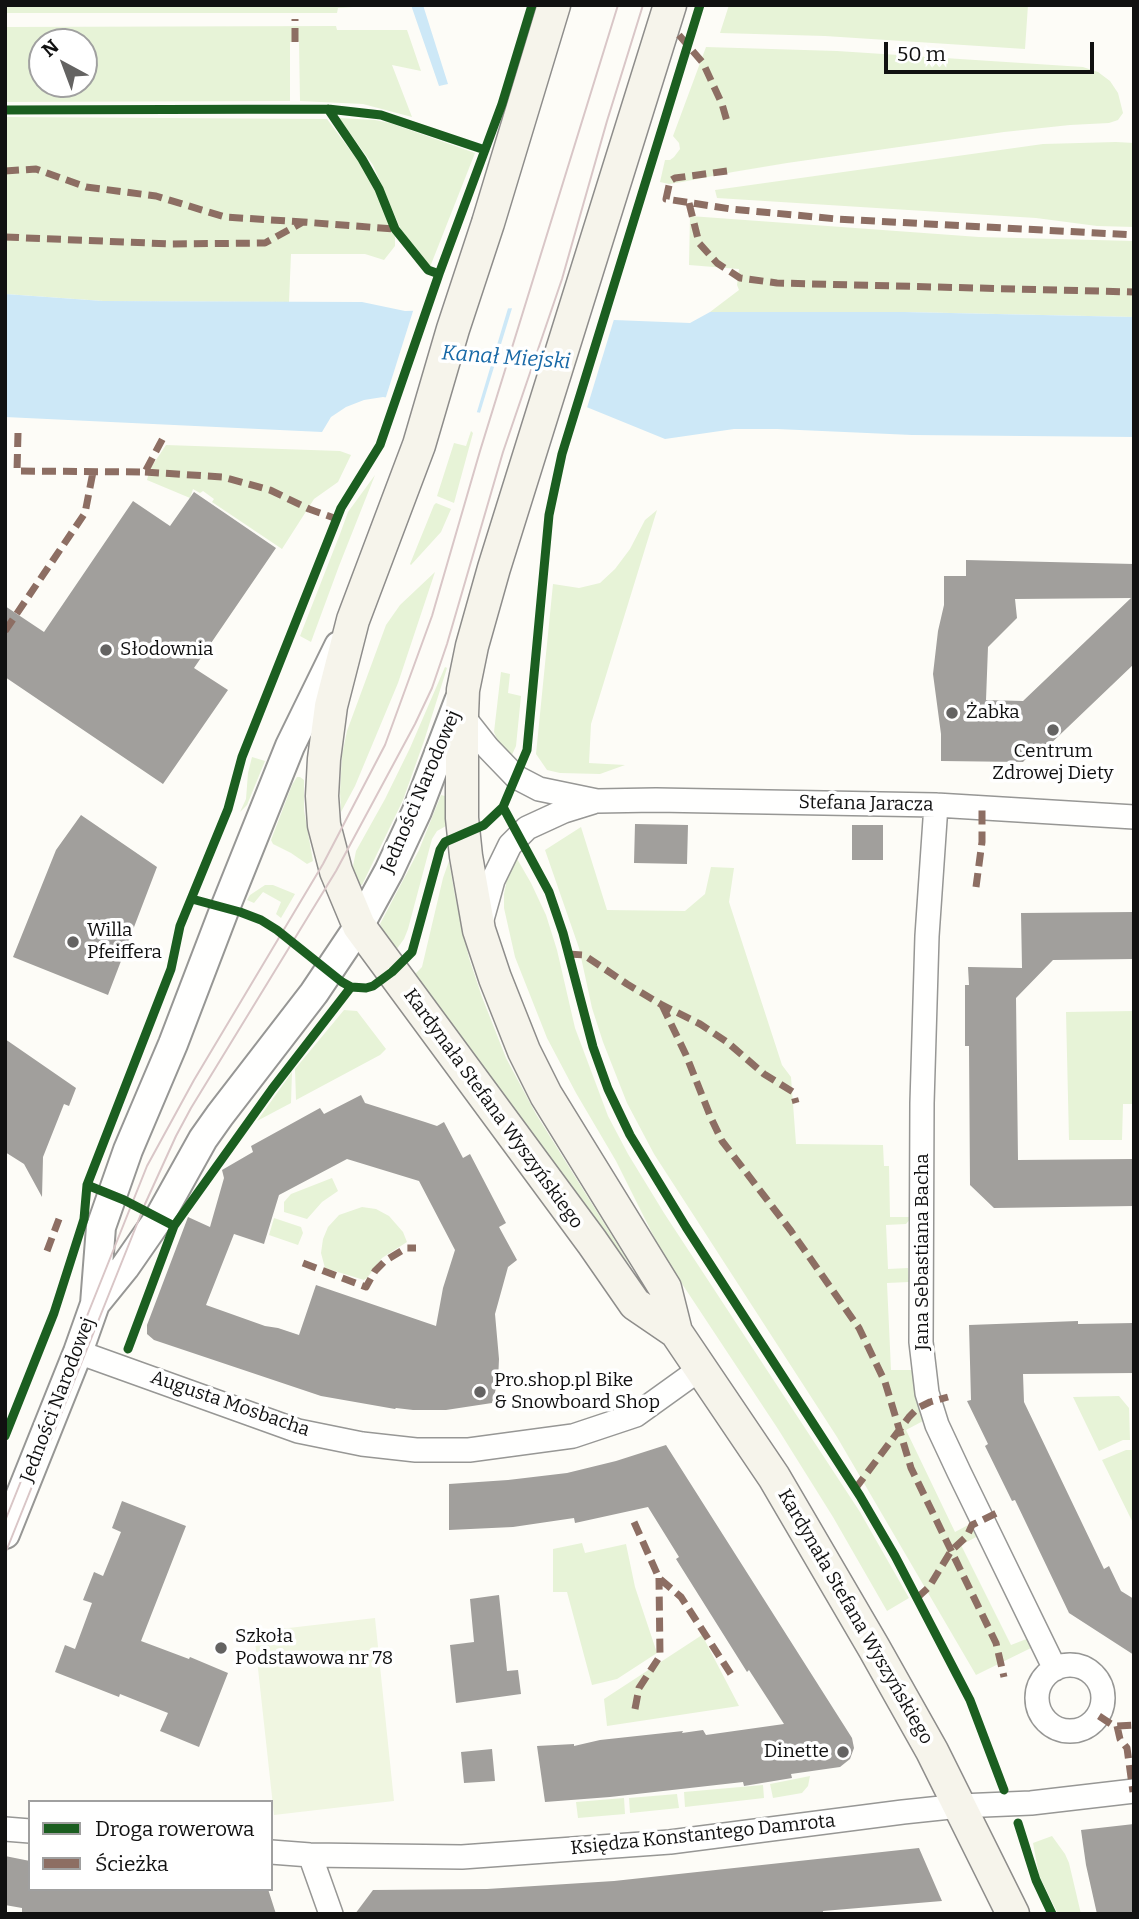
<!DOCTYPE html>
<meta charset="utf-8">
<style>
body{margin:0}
#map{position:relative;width:1139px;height:1919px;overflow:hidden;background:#fdfcf7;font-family:Bitter,serif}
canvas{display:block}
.frame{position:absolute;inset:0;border:7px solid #111;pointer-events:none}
.legend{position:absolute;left:28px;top:1800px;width:245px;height:91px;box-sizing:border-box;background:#fff;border:2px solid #a0a0a0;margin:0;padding:9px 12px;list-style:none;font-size:21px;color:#111}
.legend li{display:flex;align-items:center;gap:14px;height:35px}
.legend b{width:35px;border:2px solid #a0a0a0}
.north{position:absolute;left:28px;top:28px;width:70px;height:70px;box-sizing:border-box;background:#fff;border:2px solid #a0a0a0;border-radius:50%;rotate:319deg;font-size:19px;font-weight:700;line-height:28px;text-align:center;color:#111}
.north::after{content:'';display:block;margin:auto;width:24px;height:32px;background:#646362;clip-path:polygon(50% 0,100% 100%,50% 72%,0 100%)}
.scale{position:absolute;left:884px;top:42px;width:210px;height:32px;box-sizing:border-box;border:4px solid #111;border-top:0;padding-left:9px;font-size:21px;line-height:24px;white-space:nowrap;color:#111;-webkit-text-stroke:5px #fff;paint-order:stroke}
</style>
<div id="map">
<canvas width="1139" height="1919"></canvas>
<div class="frame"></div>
<ul class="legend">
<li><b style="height:9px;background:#1b5e20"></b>Droga rowerowa</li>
<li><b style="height:9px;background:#8d6e63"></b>Ścieżka</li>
</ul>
<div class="north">N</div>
<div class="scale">50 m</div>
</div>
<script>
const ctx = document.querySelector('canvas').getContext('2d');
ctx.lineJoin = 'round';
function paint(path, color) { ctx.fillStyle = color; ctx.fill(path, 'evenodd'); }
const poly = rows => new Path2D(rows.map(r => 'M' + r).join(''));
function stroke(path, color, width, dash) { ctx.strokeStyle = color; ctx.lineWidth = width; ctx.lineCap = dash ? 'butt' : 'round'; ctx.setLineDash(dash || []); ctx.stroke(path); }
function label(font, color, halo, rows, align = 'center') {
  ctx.font = font + ' Bitter,serif'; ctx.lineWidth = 7; ctx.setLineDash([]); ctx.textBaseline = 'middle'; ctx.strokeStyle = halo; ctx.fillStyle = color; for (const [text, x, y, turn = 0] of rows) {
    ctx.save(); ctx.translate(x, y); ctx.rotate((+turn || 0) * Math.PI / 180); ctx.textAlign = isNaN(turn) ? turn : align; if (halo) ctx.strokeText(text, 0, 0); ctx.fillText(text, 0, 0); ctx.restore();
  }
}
paint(poly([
 [5,5,384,5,338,8,337,13,5,13],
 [729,5,1028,5,1025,49,825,36,720,33],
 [336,26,337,30,407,30,421,71,392,65,412,117,363,104,300,101,299,41,290,42,290,101,5,102,5,27],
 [42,42,84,42,84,84,42,84],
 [706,47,837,51,1083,67,1098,72,1110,81,1118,93,1123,113,1118,120,1109,123,1070,125,1004,132,787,163,733,172,682,182,669,184,660,182,665,160,670,160,674,157,680,149,679,143,673,136],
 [5,117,327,119,362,166,395,229,395,246,384,260,365,254,291,254,289,302,103,301,5,294],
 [339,118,375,120,390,123,475,153,430,267,401,230,373,165],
 [1116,142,1134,143,1134,227,1097,226,1036,218,717,198,715,190,1043,144],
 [690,216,979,237,1134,241,1134,317,904,312,710,312,739,290,737,285,739,269,689,265],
 [471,431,473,433,454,503,437,496,454,443,466,446],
 [166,445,340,451,351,455,338,482,314,499,282,549,212,502,214,499,203,491,200,493,193,489,190,498,147,480,150,469],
 [375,475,339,566,311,642,300,636,340,534,348,512],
 [436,503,451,509,441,532,411,565,410,564,434,505],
 [657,510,591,724,589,763,625,765,600,774,560,773,547,770,536,754,553,584,579,588,600,583,615,569,630,549,645,520],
 [435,572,398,683,355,786,341,812,340,792,342,755,347,731,386,625,400,605],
 [445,667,447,668,424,741,403,800,362,885,359,885,355,877,353,866,356,851,385,799,410,748],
 [501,672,510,674,508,693,521,696,516,746,511,757,498,741,494,732],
 [252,757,265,761,247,805,240,812,246,799,248,773],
 [297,777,300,777,304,780,304,810,313,861,307,864,291,853,273,844,271,840,292,785],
 [441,795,445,796,446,826,437,831,432,839,408,929,404,939,396,950,385,936,380,924,419,850],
 [581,827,607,910,685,911,705,894,711,867,734,868,729,902,782,1065,791,1077,796,1144,883,1145,884,1166,889,1166,890,1217,912,1217,906,1224,886,1225,888,1269,908,1268,909,1282,887,1283,891,1370,913,1370,923,1421,906,1430,955,1532,972,1523,980,1535,961,1545,1011,1645,1029,1638,1033,1647,976,1675,837,1437,654,1154,627,1103,603,1042,592,1008,579,948,545,850],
 [516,857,531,883,546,915,557,950,575,1028,608,1116,628,1154,664,1213,860,1512,909,1598,887,1611,833,1517,778,1429,663,1255,616,1161,576,1093,547,1038,515,957,504,908,504,894,507,879],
 [449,861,455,896,469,958,482,997,506,1058,536,1114,632,1268,584,1205,415,974,422,967,443,878],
 [265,885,273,885,295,894,281,918,276,914,281,902,263,892,254,903,247,900,250,895],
 [344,1010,357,1011,386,1049,380,1055,296,1100,295,1069],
 [1134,1011,1134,1104,1123,1104,1122,1140,1069,1140,1066,1012],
 [292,1072,291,1103,257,1121],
 [332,1178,338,1191,322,1202,307,1219,284,1212,284,1202,291,1194],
 [362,1207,376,1209,389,1216,403,1232,407,1242,382,1258,367,1278,364,1280,325,1268,321,1253,323,1239,328,1227,339,1215],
 [274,1218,301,1227,303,1233,298,1245,269,1235],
 [1119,1396,1129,1408,1130,1440,1123,1440,1099,1451,1073,1397],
 [1126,1450,1134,1450,1134,1525,1102,1460],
 [582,1543,585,1553,626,1544,635,1587,657,1653,617,1679,592,1685,567,1592,553,1592,553,1549],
 [702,1635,739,1706,607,1726,604,1699],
 [810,1776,808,1786,802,1793,773,1798,770,1784],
 [763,1785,764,1798,685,1807,684,1792],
 [677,1794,679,1808,630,1813,629,1798],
 [624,1798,625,1814,578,1818,576,1802],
 [1052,1836,1065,1854,1069,1863,1081,1914,1058,1914,1039,1875,1033,1843]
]), '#e7f3d7');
paint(poly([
 [375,1618,394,1801,274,1815,254,1632]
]), '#f0f6e1');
paint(poly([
 [411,5,423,5,448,84,439,86],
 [5,294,103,301,362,302,405,311,523,308,597,302,614,320,690,323,710,312,904,312,1134,317,1134,437,912,435,777,429,734,429,665,439,584,406,562,426,383,397,364,400,346,407,331,417,322,432,5,417]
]), '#cde8f7');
paint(poly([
 [598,299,615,316,586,411,562,430,479,416,513,305],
 [509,305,476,415,385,400,414,308]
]), '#fdfcf7');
paint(poly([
 [194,492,276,548,194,668,228,690,163,784,5,677,5,606,44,632,133,501,170,526],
 [966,560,1134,564,1134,664,1045,749,1040,744,1023,762,941,761,941,734,933,674,938,631,944,605,944,576,966,576],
 [1131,598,1023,701,986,700,988,647,1017,618,1015,599],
 [81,815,157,867,108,995,13,957,56,850],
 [635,824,688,825,687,864,634,863],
 [852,825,883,825,883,860,852,860],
 [1134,912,1134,959,1053,960,1016,998,1018,1160,1134,1159,1134,1206,994,1208,970,1185,969,1046,965,1046,965,985,969,985,968,967,1022,968,1021,913],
 [5,1039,76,1088,69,1106,64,1104,43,1157,42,1197,24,1164,5,1152],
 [361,1095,365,1103,425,1122,437,1126,444,1122,463,1158,470,1154,506,1223,499,1227,517,1260,508,1267,495,1314,499,1359,498,1381,492,1403,446,1410,413,1410,396,1408,395,1409,321,1396,154,1340,147,1334,147,1325,188,1217,210,1227,224,1178,222,1170,253,1152,251,1146,320,1108,324,1114],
 [347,1159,419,1181,455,1250,443,1288,436,1326,316,1285,299,1335,278,1328,265,1326,206,1305,234,1234,264,1244,279,1195],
 [1078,1321,1078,1324,1134,1323,1134,1373,1023,1374,1024,1402,1104,1569,1109,1566,1121,1591,1134,1599,1134,1655,1069,1613,1015,1500,1012,1501,985,1446,988,1444,967,1401,971,1400,969,1325],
 [666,1445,852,1738,854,1748,850,1759,840,1767,791,1774,792,1778,744,1786,743,1782,610,1797,545,1802,537,1746,574,1744,574,1746,600,1740,683,1731,682,1733,703,1730,706,1735,784,1724,749,1670,747,1672,676,1559,679,1557,648,1507,575,1523,574,1518,513,1527,449,1530,449,1484,508,1480,567,1473,616,1461],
 [122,1501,186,1526,141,1641,189,1659,190,1657,228,1673,199,1747,160,1731,168,1713,120,1694,119,1697,55,1672,65,1645,75,1649,92,1603,83,1600,94,1572,103,1576,121,1532,112,1528],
 [499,1595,507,1671,518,1670,521,1694,456,1703,450,1645,474,1642,470,1599],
 [492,1749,495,1781,464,1783,461,1752],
 [1134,1824,1134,1914,1097,1914,1086,1865,1081,1830],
 [919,1848,942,1901,823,1911,823,1914,355,1914,373,1890,487,1889,614,1881],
 [5,1856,30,1861,30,1889,268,1889,276,1914,22,1914,22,1908,5,1905]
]), '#a19f9c');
const minor = poly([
 [462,715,488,748,516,777,539,789,597,801,656,800,936,805,1134,817],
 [936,805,927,936,922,1103,921,1342,927,1393,937,1425,959,1472,1055,1669],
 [481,923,493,880,510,845,527,828,564,811,593,802],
 [78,1352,298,1431,362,1444,416,1450,469,1450,573,1436,636,1415,700,1369],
 '1037 1698a33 33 0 1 1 66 0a33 33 0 1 1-66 0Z',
 [5,1829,30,1831],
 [271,1852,310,1855,462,1857,670,1842,903,1812,960,1806,1031,1803,1134,1791],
 [310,1855,331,1914]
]);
const tertiary = poly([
 [95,1304,125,1267,159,1218,203,1139,220,1115,314,993,359,926,389,871,417,811,459,701],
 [5,1534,78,1352,95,1304,101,1227,128,1150,173,1044,225,908,290,746,339,646]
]);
const secondary = poly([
 [554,5,488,223,453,329,419,445,353,620,331,706,324,759,322,796,324,825,336,871,359,926,592,1242,635,1304,676,1332],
 [670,5,494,568,472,646,463,690,462,715,462,818,466,856,479,930,495,978,524,1051,546,1095,665,1288,676,1332,774,1477,874,1648,932,1751,1013,1914]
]);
stroke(minor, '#979795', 26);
stroke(tertiary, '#979795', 32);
stroke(secondary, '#8e8d8b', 35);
stroke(minor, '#fffffe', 23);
stroke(tertiary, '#fffffe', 28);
stroke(secondary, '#f6f4eb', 32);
stroke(poly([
 [5,1521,147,1166,194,1080,323,864,385,745,432,616,480,451,618,5],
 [5,1554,145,1204,176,1136,191,1108,336,871,415,724,432,688,447,644,503,452,562,279,607,121,643,5]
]), '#d9c6c7', 2);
stroke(poly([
 [679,35,703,63,722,104,728,125],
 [295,42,295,19],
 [5,171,36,169,86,187,156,196,225,217,303,222],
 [727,171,675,178,670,181,666,199,731,209,837,219,1134,235],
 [689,203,699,243,717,263,740,278,777,283,1134,292],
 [5,237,172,244,265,243,303,222,395,229],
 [18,433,17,471,145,472,163,438],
 [145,472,223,477,270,490,309,509,337,519],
 [5,631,85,513,93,472],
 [976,887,982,842,982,808],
 [568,954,584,955,627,984,662,1005,700,1024,727,1042,764,1074,793,1092,796,1103],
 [662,1005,686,1055,711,1118,722,1141,791,1231,859,1328,885,1382,911,1468,996,1643,1004,1677],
 [47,1251,59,1219],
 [303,1263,366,1287,375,1271,385,1261,406,1248,416,1248],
 [855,1489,909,1417,918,1408,930,1402,948,1397],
 [634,1522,659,1578,681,1597,734,1679],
 [917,1598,929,1587,951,1551,967,1536,972,1525,1001,1511],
 [635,1709,639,1688,660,1656,659,1578],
 [1099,1716,1111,1724,1117,1726,1134,1725],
 [1117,1726,1120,1739,1127,1748,1133,1792]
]), '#8d6e63', 7, [14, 7]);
stroke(poly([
 [328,109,362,159,379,189,395,229,428,270,439,274],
 [5,110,328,109,381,115,485,150],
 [503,807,549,892,563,933,593,1047,608,1089,630,1135,686,1227,860,1496,895,1556,970,1700,1004,1790],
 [192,899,240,912,261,920,277,930,342,982,351,987,366,988,373,986,392,972,412,952,440,850,445,842,484,825,503,807,527,750,549,515,562,454,700,5],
 [87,1185,124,1200,174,1226],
 [128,1349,174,1226,272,1089,351,987],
 [5,1436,54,1313,84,1219,87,1185,171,969,180,926,228,809,242,757,341,508,380,445,439,274,502,104,532,5],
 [1018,1823,1036,1880,1052,1914]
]), '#1b5e20', 9);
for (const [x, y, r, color] of [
 [106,650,7,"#646362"],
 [952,713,7,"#646362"],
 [1053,730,7,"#646362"],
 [73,942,7,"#646362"],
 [480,1392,7,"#646362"],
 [221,1648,7,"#646362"],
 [843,1752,7,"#646362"]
]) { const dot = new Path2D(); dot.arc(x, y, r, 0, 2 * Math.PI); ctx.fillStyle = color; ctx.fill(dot); stroke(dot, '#fff', 2.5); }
label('19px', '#111', '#fff', [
 ["Słodownia",120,650],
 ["Żabka",966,713],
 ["Centrum",1053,752,"center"],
 ["Zdrowej Diety",1053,774,"center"],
 ["Willa",87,931],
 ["Pfeiffera",87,953],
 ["Pro.shop.pl Bike",494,1381],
 ["& Snowboard Shop",494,1403],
 ["Szkoła",235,1637],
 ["Podstawowa nr 78",235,1659],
 ["Dinette",829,1752,"right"]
], 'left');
label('19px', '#111', '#fff', [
 ["Jedności Narodowej",421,792,-67],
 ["Stefana Jaracza",866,804,1],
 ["Kardynała Stefana Wyszyńskiego",493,1109,54],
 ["Jana Sebastiana Bacha",923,1252,-90],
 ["Jedności Narodowej",58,1400,-69],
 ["Augusta Mosbacha",230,1404,19],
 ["Kardynała Stefana Wyszyńskiego",855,1617,60],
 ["Księdza Konstantego Damrota",703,1835,-6]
]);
label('italic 21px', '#1768a6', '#fff', [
 ["Kanał Miejski",506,358,4]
]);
</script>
